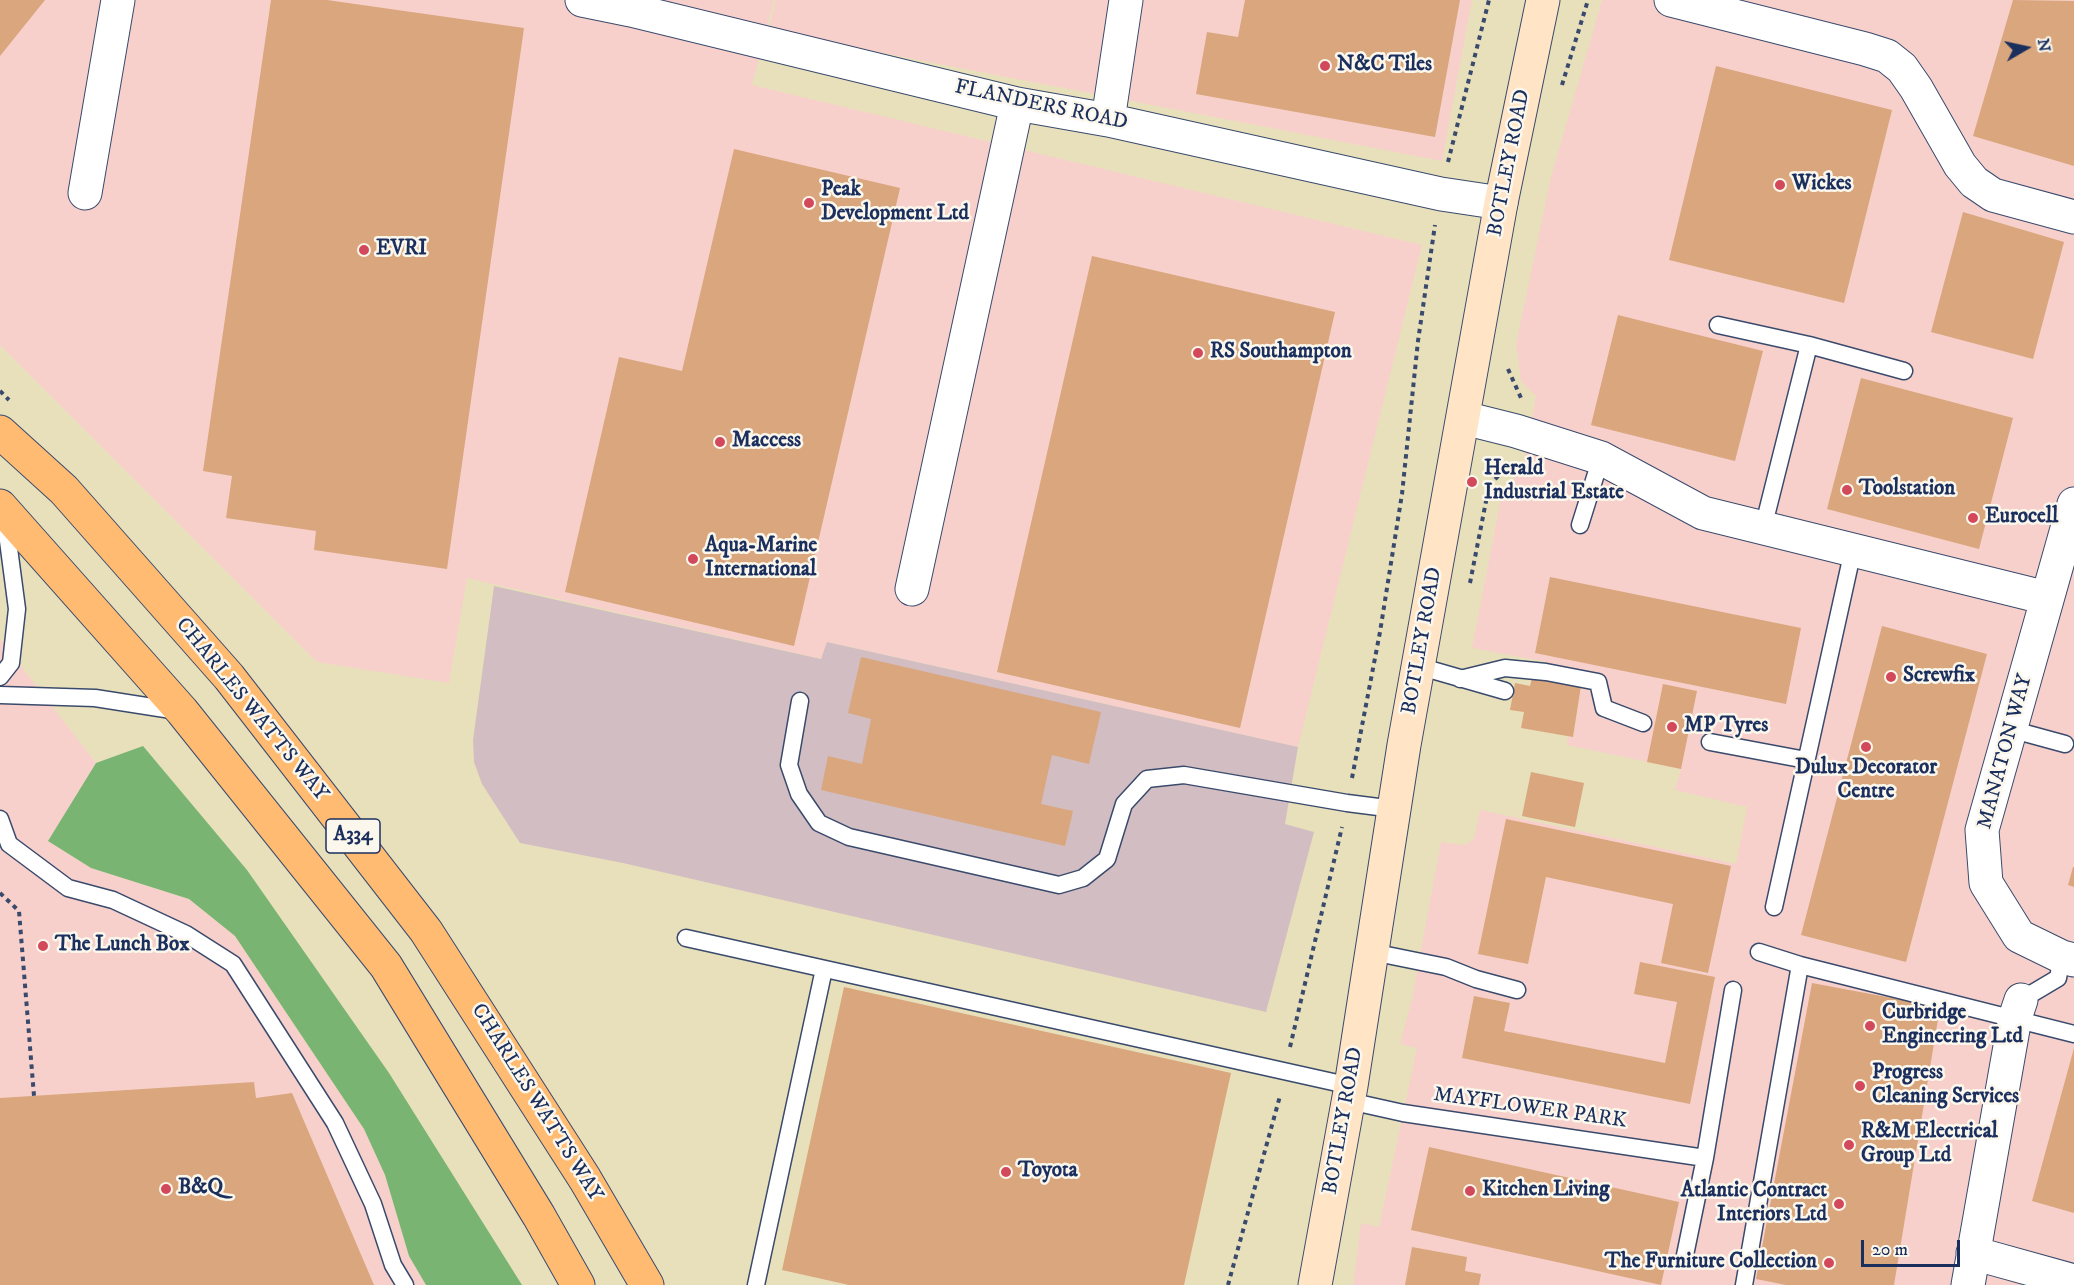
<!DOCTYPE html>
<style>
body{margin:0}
#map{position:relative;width:2074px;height:1285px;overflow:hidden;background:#e8e0bb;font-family:"IM FELL DW Pica",serif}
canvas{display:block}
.north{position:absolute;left:1996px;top:18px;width:60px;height:60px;-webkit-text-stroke:4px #fbf7ec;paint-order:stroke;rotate:81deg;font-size:16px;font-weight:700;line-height:24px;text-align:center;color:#1b2f5e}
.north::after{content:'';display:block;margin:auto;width:21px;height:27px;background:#1b2f5e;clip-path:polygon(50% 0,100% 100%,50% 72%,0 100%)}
.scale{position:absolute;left:1861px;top:1240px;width:99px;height:27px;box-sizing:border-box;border:3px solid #1b2f5e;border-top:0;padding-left:8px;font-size:18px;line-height:21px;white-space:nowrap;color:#1b2f5e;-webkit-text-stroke:4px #fbf7ec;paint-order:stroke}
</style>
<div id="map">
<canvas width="2074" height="1285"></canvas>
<div class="north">N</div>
<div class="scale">20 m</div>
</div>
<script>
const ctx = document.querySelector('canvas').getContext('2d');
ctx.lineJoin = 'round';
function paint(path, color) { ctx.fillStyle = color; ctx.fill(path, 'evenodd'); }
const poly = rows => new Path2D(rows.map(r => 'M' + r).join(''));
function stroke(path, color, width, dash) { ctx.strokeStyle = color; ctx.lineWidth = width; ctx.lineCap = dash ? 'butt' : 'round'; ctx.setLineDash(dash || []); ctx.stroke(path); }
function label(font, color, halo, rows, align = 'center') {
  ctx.font = font + ' "IM FELL DW Pica",serif'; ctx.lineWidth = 5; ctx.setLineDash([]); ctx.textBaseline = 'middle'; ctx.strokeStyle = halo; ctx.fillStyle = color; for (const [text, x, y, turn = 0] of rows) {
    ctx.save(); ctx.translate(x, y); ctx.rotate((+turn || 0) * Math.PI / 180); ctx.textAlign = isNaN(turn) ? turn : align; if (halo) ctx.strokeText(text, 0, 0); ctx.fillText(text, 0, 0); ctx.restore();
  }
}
paint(poly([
 [0,0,774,0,752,85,1422,245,1298,747,828,642,822,659,467,578,449,683,317,662,0,345],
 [776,0,1472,0,1442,161,768,31],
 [1602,0,2074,0,2074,1285,1353,1285,1361,1223,1379,1227,1417,1048,1400,1044,1412,999,1441,842,1465,845,1474,839,1480,810,1736,864,1747,807,1675,790,1681,769,1567,745,1568,736,1573,737,1581,686,1546,672,1547,662,1472,648,1503,488,1522,472,1536,396,1521,381,1516,344,1551,177],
 [0,639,96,763,49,841,91,868,189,899,235,936,364,1129,385,1175,409,1256,426,1285,0,1285]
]), '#f7d0cb');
paint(poly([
 [494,586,821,659,827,642,1298,747,1285,824,1314,832,1266,1012,623,863,520,843,482,784,474,762,473,740]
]), '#d2bec2');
paint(poly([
 [143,746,247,870,389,1073,522,1285,426,1285,409,1256,385,1175,364,1129,235,936,189,899,91,868,48,841,96,763]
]), '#7ab473');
paint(poly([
 [0,0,45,0,0,56],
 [271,0,327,0,524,28,447,569,314,550,316,531,226,518,232,476,203,471],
 [1245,0,1460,0,1435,137,1196,94,1207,32,1238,37],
 [2013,0,2074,1,2074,166,1973,136],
 [1716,66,1892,110,1844,303,1669,260],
 [734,149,900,188,794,646,565,592,619,357,682,371],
 [1963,212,2064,242,2033,359,1931,332],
 [1092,256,1335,312,1240,728,997,672],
 [1618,315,1763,351,1735,461,1591,425],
 [1861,378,2013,418,1979,549,1827,509],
 [1550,577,1801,628,1786,704,1535,653],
 [1882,626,1987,654,1906,962,1801,935],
 [861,657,1101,712,1089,764,1052,755,1041,804,1073,811,1065,846,821,790,828,756,862,764,871,719,848,713],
 [1532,678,1581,686,1573,737,1521,728,1524,712,1510,710,1515,683,1530,686],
 [1663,684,1697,691,1681,769,1647,762],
 [1531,772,1584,783,1575,827,1522,816],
 [1506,819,1731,866,1708,973,1661,963,1673,904,1546,877,1528,964,1478,954],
 [2073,867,2074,867,2074,887,2068,885],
 [1640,962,1715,977,1690,1104,1462,1058,1474,996,1510,1003,1504,1031,1665,1063,1677,1002,1634,994],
 [1812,983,1940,1007,1894,1285,1786,1285,1756,1279],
 [844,987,1231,1073,1184,1285,849,1285,782,1270],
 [2074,1048,2074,1213,2032,1201],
 [254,1082,256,1098,292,1093,374,1285,0,1285,0,1098],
 [1429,1147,1679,1202,1661,1285,1411,1230],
 [1412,1247,1467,1257,1465,1271,1481,1274,1479,1285,1405,1285]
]), '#d9a67d');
const service = poly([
 [1718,325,1809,345,1904,371],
 [1580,525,1601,458],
 [1763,528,1809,345],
 [1418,666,1505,691],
 [0,677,11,663,17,609,5,518],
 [1460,679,1505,668,1546,672,1598,682,1604,708,1643,723],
 [0,695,95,698,178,711],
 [800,701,789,765,799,794,819,823,849,837,1059,885,1083,878,1107,859,1124,804,1147,779,1184,775,1347,803,1394,809],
 [2010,729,2065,744],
 [1710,742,1806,760],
 [0,819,9,844,68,888,113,900,186,934,233,964,335,1123,373,1204,393,1265,405,1285],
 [1774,907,1853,550],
 [686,938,1351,1086],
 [1372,952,1446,967,1476,979,1517,990],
 [1759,952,1800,965,2074,1034],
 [2021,1000,2058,978,2062,957],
 [1349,1101,1403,1113,1705,1158],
 [1684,1260,1705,1158,1733,990],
 [756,1285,824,969],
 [1744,1285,1800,965]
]);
const minor = poly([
 [582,0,631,10,1017,104,1108,120,1441,194,1501,203],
 [1671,0,1865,49,1887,56,1902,68,1916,88,1960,165,1974,182,1993,195,2074,217],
 [1108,120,1126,0],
 [85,193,118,0],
 [1464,418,1516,431,1601,458,1703,513,2047,598],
 [2074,504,1982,830,1986,883,2019,936,2062,957,2074,960],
 [912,589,1017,104],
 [1973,1253,2074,1281],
 [1968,1285,2015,1018,2021,1000]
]);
const secondary = poly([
 [1315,1285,1351,1086,1404,745,1501,203,1543,0]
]);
const primary = poly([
 [0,432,64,490,229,677,426,931,585,1179,647,1285],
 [0,506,182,711,386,966,539,1216,578,1285]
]);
stroke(service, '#3a4a6c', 19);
stroke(minor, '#3a4a6c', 35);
stroke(secondary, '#3a4a6c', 35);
stroke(primary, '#3a4a6c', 35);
stroke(poly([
 [1562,85,1588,0],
 [1448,162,1489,0],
 [1508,369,1521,398],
 [0,391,9,400],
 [1470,583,1489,486,1510,463],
 [1352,778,1380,632,1402,494,1418,341,1435,225],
 [0,893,19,911,34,1096],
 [1290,1047,1342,827],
 [1228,1285,1280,1096]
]), '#3a4a6c', 4, [4.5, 4.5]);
stroke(service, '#fff', 16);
stroke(minor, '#fff', 33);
stroke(secondary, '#ffe4c6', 33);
stroke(primary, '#ffbb71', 33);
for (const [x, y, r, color] of [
 [1325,66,6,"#d1495b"],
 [1780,185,6,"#d1495b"],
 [809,203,6,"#d1495b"],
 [364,250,6,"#d1495b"],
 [1198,353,6,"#d1495b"],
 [720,442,6,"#d1495b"],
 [1472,482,6,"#d1495b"],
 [1847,490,6,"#d1495b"],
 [1973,518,6,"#d1495b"],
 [693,559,6,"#d1495b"],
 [1891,677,6,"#d1495b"],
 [1672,727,6,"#d1495b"],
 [1866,747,6,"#d1495b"],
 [43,946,6,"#d1495b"],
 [1870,1026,6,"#d1495b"],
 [1860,1086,6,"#d1495b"],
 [1849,1145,6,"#d1495b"],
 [1006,1172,6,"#d1495b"],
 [166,1189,6,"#d1495b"],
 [1470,1191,6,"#d1495b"],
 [1839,1204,6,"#d1495b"],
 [1829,1263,6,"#d1495b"]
]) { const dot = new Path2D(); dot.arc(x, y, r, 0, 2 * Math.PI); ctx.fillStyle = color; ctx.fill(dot); stroke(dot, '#fbf7ec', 2); }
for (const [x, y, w] of [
 [353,836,54]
]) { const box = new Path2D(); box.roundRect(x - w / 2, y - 17, w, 34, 4.5); ctx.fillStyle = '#fbf7ec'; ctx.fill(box); stroke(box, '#1b2f5e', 1.5); }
label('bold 20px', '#1b2f5e', null, [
 ["A334",353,836]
]);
label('bold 21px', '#1b2f5e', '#fbf7ec', [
 ["N&C Tiles",1337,66],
 ["Wickes",1792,185],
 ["Peak",821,191],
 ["Development Ltd",821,215],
 ["EVRI",376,250],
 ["RS Southampton",1210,353],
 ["Maccess",732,442],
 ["Herald",1484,470],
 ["Industrial Estate",1484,494],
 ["Toolstation",1859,490],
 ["Eurocell",1985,518],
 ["Aqua-Marine",705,547],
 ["International",705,571],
 ["Screwfix",1903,677],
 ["MP Tyres",1684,727],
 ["Dulux Decorator",1866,769,"center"],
 ["Centre",1866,793,"center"],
 ["The Lunch Box",55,946],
 ["Curbridge",1882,1014],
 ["Engineering Ltd",1882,1038],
 ["Progress",1872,1074],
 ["Cleaning Services",1872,1098],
 ["R&M Electrical",1861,1133],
 ["Group Ltd",1861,1157],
 ["Toyota",1018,1172],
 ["B&Q",178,1189],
 ["Kitchen Living",1482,1191],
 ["Atlantic Contract",1827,1192,"right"],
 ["Interiors Ltd",1827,1216,"right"],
 ["The Furniture Collection",1817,1263,"right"]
], 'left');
label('21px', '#1b2f5e', '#fbf7ec', [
 ["FLANDERS ROAD",1041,106,12],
 ["BOTLEY ROAD",1510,163,-79],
 ["BOTLEY ROAD",1423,641,-80],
 ["CHARLES WATTS WAY",251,710,51],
 ["MANATON WAY",2006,752,-75],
 ["CHARLES WATTS WAY",536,1103,58],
 ["MAYFLOWER PARK",1530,1109,8],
 ["BOTLEY ROAD",1344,1121,-80]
]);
</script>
